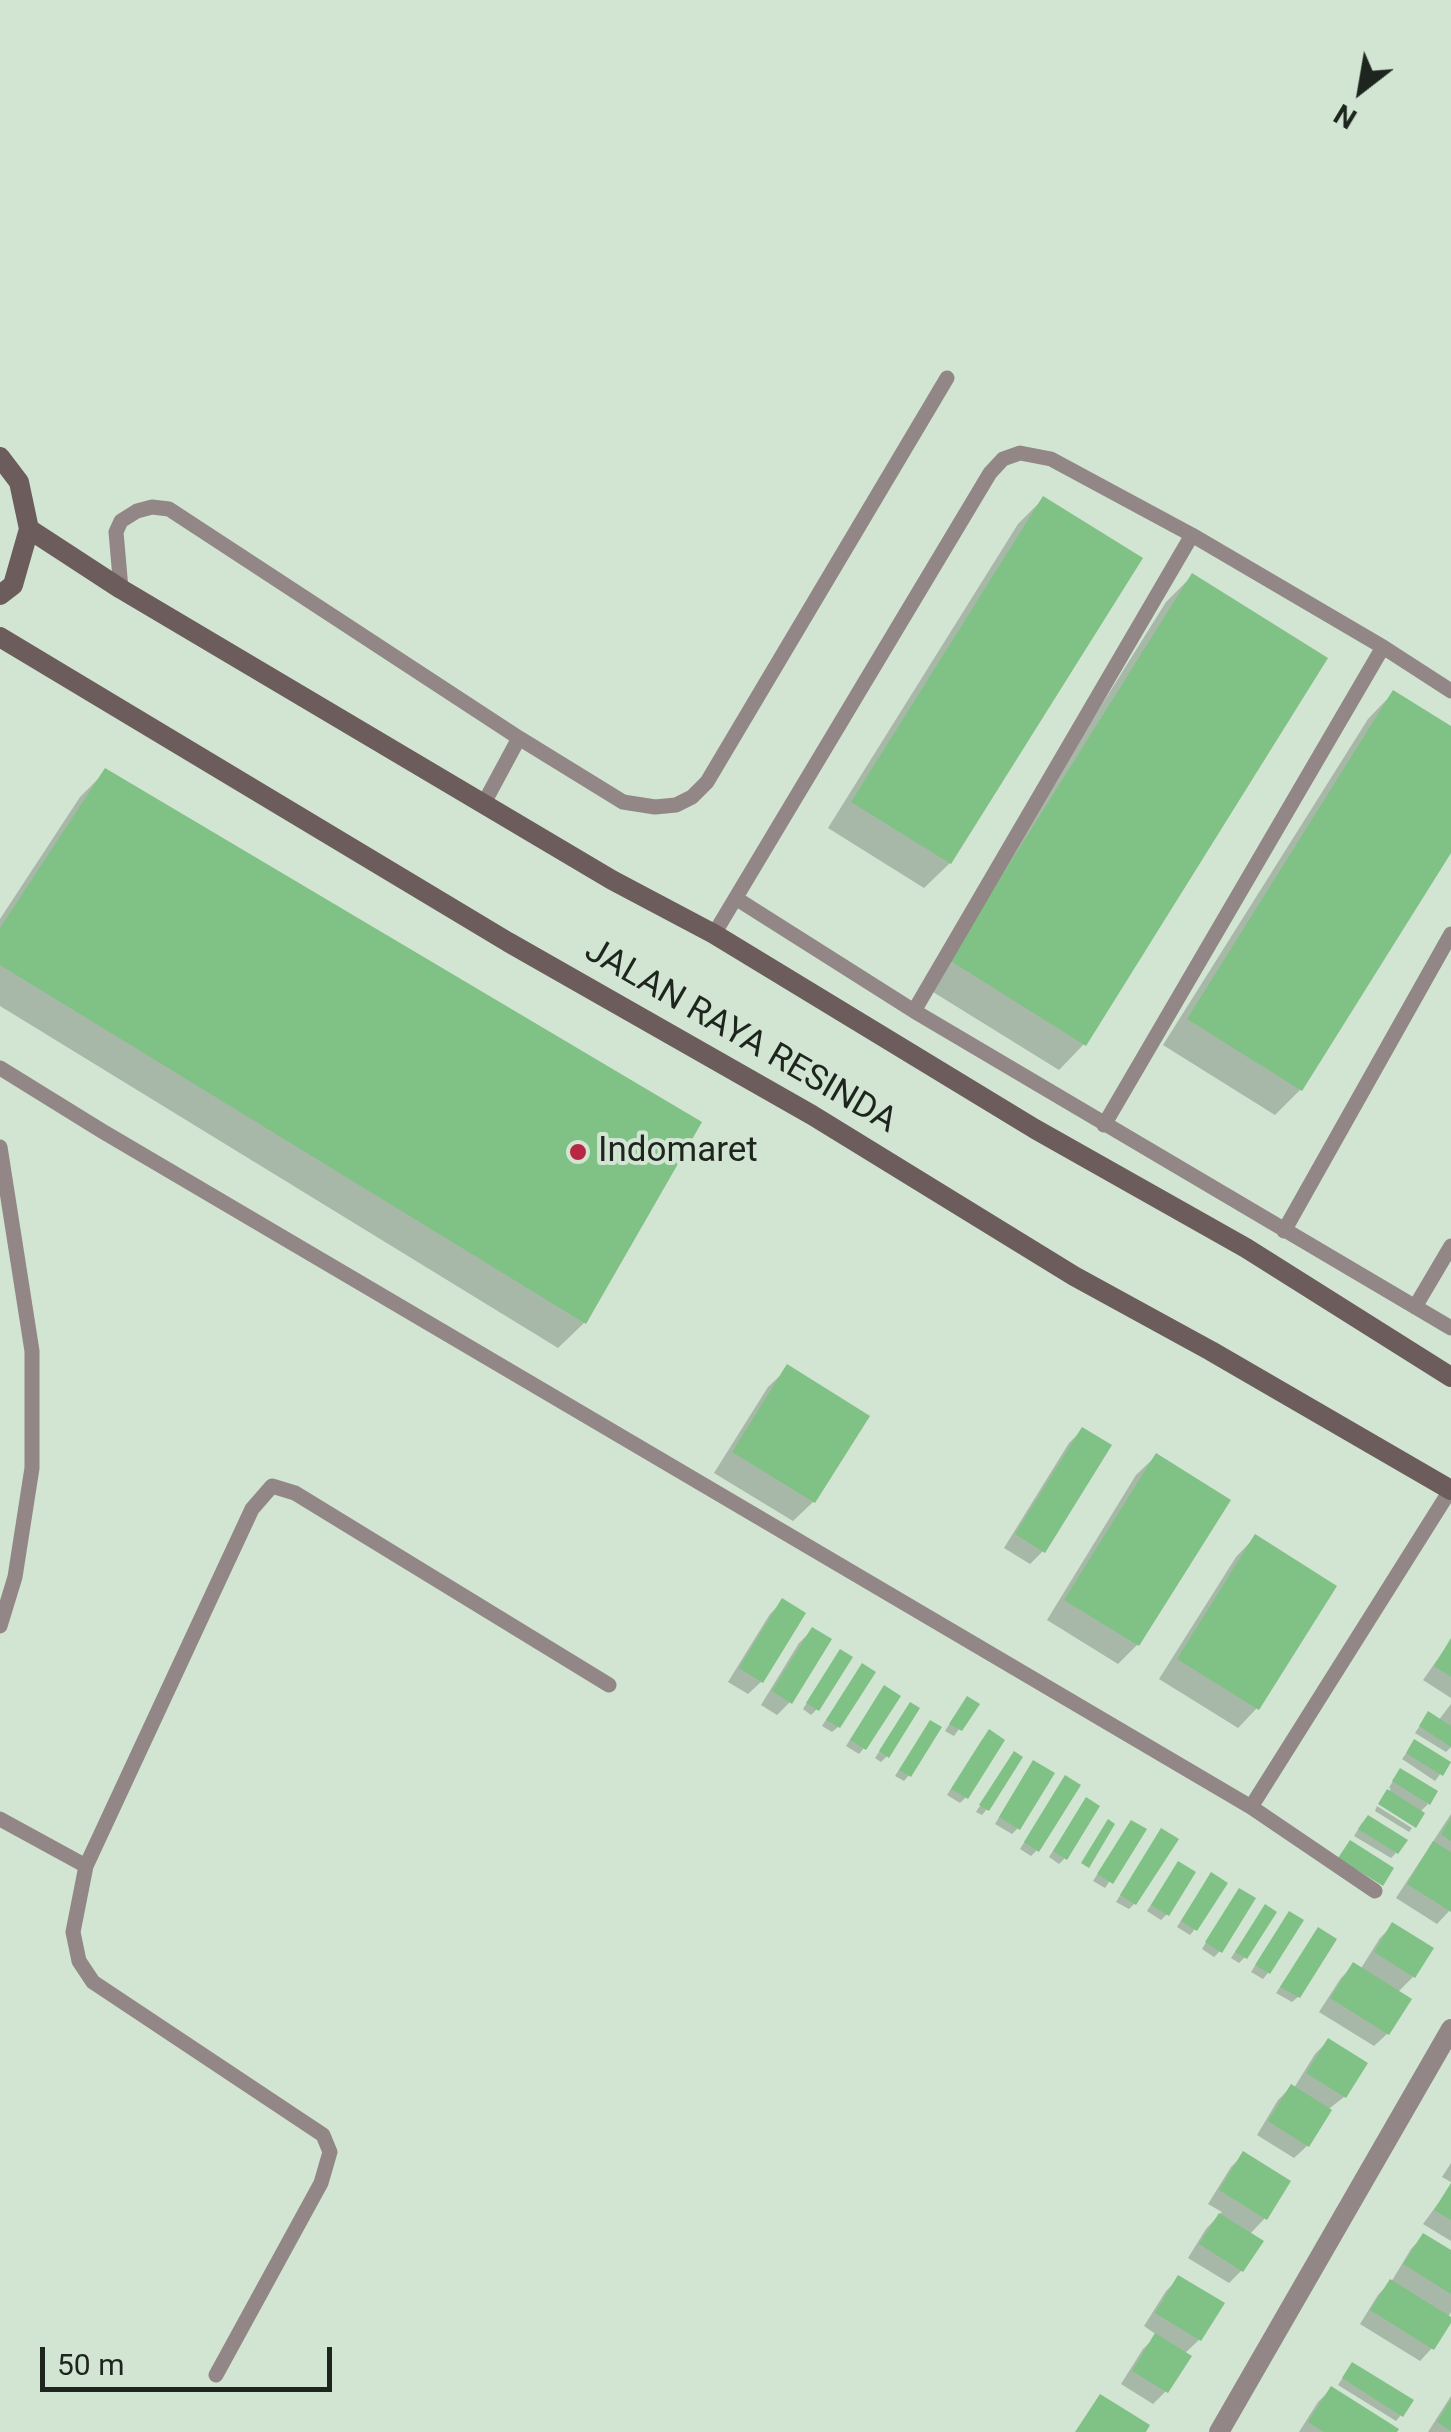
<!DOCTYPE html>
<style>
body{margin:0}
#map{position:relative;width:1451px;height:2432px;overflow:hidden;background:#d1e5d2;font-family:Roboto,sans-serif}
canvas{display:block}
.north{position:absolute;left:1311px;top:40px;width:100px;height:100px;-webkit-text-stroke:8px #d1e5d2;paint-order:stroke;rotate:211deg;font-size:28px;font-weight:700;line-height:40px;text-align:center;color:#1e251e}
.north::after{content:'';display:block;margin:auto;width:35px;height:45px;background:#1e251e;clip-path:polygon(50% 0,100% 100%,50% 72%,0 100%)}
.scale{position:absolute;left:40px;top:2347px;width:292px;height:45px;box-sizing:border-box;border:5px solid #1e251e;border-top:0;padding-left:12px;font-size:30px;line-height:35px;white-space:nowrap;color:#1e251e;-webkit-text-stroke:8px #d1e5d2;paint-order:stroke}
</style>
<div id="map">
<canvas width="1451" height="2432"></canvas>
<div class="north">N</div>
<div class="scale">50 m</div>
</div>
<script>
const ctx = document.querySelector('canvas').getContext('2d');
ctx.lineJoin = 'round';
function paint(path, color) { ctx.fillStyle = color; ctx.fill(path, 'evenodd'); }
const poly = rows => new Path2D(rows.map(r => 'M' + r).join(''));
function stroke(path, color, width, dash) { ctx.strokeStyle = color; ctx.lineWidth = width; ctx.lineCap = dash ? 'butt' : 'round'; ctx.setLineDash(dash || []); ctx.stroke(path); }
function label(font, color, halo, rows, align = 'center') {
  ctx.font = font + ' Roboto,sans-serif'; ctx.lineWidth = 8; ctx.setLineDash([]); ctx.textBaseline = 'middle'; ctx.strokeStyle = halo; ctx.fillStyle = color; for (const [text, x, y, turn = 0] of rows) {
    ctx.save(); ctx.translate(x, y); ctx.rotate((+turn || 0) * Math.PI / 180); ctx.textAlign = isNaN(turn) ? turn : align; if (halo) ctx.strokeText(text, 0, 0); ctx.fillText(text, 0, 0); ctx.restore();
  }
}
paint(poly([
 [1043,499,950,863,924,888,828,828,1018,524],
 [1192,576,1084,1044,1059,1070,925,987,1166,602],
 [1393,693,1451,729,1451,848,1300,1090,1275,1115,1163,1045,1368,719],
 [106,771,699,1123,584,1323,558,1348,0,1006,0,919,80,797],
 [788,1368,866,1416,813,1502,793,1521,714,1473,768,1387],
 [1082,1430,1109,1446,1043,1551,1030,1564,1004,1548,1069,1443],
 [1156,1456,1137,1645,1118,1664,1047,1620,1136,1475],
 [1255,1537,1257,1708,1238,1728,1159,1679,1236,1557],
 [783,1601,761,1682,748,1694,728,1682,770,1614],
 [812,1630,790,1702,777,1715,761,1705,799,1643],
 [1451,1640,1451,1698,1423,1680],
 [835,1658,817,1709,811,1715,803,1709],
 [857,1672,838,1727,832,1732,822,1726],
 [879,1694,864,1748,859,1754,846,1746],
 [1451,1704,1451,1747,1446,1752,1415,1733,1428,1714,1438,1721],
 [910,1705,887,1756,881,1762,875,1758],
 [962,1705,976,1705,954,1736,945,1731],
 [925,1729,909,1775,904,1781,895,1776],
 [983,1738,966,1797,960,1803,947,1795],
 [1414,1743,1448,1764,1435,1781,1402,1759],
 [1014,1754,987,1809,982,1815,976,1812],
 [1028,1769,1018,1828,1012,1834,995,1824],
 [1395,1777,1428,1804,1420,1812,1382,1798,1391,1789,1389,1788],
 [1060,1784,1037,1850,1031,1856,1020,1849],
 [1086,1800,1065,1858,1059,1864,1049,1857],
 [1377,1806,1412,1828,1409,1832,1375,1811],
 [1451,1814,1451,1909,1437,1924,1396,1898],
 [1131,1823,1144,1830,1105,1888,1093,1881],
 [1362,1823,1396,1853,1391,1858,1354,1836],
 [1156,1837,1134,1904,1129,1909,1116,1902],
 [1173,1870,1167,1914,1161,1920,1147,1911],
 [1206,1881,1195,1929,1190,1935,1177,1927],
 [1234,1897,1220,1951,1214,1957,1202,1949],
 [1260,1913,1245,1957,1239,1963,1231,1958],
 [1284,1920,1268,1973,1263,1979,1251,1972],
 [1393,1925,1413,1977,1397,1993,1387,2034,1374,2046,1319,2012,1341,1978,1354,1965,1360,1970,1380,1938],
 [1318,1930,1298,1997,1292,2002,1276,1993],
 [1328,2041,1344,2097,1330,2108,1307,2146,1294,2158,1257,2135,1278,2100,1291,2087,1294,2088,1315,2054],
 [1244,2154,1265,2218,1249,2235,1241,2271,1229,2283,1188,2258,1206,2229,1222,2212,1208,2204,1231,2167],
 [1451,2163,1451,2182,1442,2177],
 [1451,2186,1451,2241,1423,2224],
 [1423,2236,1451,2253,1451,2312,1432,2348,1420,2361,1360,2324,1378,2295,1393,2279,1411,2249],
 [1179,2278,1199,2340,1184,2354,1166,2391,1153,2404,1121,2384,1143,2349,1157,2335,1144,2326,1166,2291],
 [1347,2371,1401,2415,1396,2421,1338,2385],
 [1331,2389,1394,2432,1299,2432,1318,2402],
 [1451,2396,1451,2432,1428,2432]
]), '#0003');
paint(poly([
 [1043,496,1143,558,951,864,851,802],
 [1192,573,1328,658,1086,1046,949,960],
 [1393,690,1451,726,1451,853,1302,1091,1187,1019],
 [105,768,702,1122,586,1324,0,965,0,928],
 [787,1364,870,1416,815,1503,732,1452],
 [1082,1427,1112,1445,1045,1553,1015,1534],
 [1156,1453,1231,1500,1139,1646,1064,1600],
 [1255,1534,1337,1586,1259,1710,1177,1659],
 [782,1598,806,1613,763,1683,739,1668],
 [812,1627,832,1639,792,1704,772,1691],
 [1451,1638,1451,1677,1434,1666],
 [840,1649,853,1657,819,1711,806,1703],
 [862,1663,876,1672,840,1728,826,1720],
 [884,1685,901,1696,866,1750,850,1740],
 [967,1696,980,1704,962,1731,949,1724],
 [910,1702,920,1708,889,1758,879,1751],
 [1428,1711,1451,1726,1451,1747,1419,1726],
 [930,1720,942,1727,911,1777,899,1770],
 [989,1729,1005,1740,968,1799,951,1789],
 [1414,1739,1451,1762,1443,1776,1406,1753],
 [1014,1751,1023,1757,989,1811,979,1805],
 [1033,1760,1055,1773,1020,1830,999,1817],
 [1400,1768,1438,1791,1430,1805,1392,1781],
 [1065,1775,1081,1785,1039,1852,1024,1842],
 [1387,1789,1425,1813,1416,1828,1378,1804],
 [1086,1797,1100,1806,1067,1860,1053,1851],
 [1368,1815,1408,1840,1398,1854,1358,1829],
 [1451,1818,1451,1841,1441,1834],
 [1108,1819,1115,1824,1089,1868,1081,1863],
 [1131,1820,1147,1829,1113,1884,1097,1874],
 [1161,1828,1179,1839,1136,1905,1120,1895],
 [1350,1840,1394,1868,1383,1886,1338,1858],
 [1433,1841,1451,1852,1451,1912,1407,1884],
 [1178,1861,1196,1872,1169,1916,1151,1905],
 [1211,1872,1228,1883,1197,1931,1181,1921],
 [1239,1888,1256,1898,1222,1953,1205,1942],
 [1265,1904,1277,1912,1247,1959,1235,1952],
 [1289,1911,1304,1920,1270,1974,1255,1965],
 [1392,1922,1434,1948,1415,1978,1374,1952],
 [1318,1927,1337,1939,1300,1998,1280,1987],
 [1353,1962,1412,1999,1389,2035,1330,1998],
 [1328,2038,1368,2063,1346,2098,1306,2073],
 [1291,2084,1332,2110,1309,2147,1268,2121],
 [1243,2151,1291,2181,1267,2220,1219,2190],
 [1451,2183,1451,2220,1434,2210],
 [1219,2213,1264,2241,1243,2272,1199,2244],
 [1423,2233,1451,2250,1451,2294,1403,2264],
 [1178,2275,1225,2303,1201,2341,1155,2313],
 [1390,2279,1451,2317,1451,2323,1434,2350,1370,2310],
 [1155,2333,1192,2356,1168,2393,1132,2371],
 [1352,2362,1414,2400,1403,2417,1342,2378],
 [1331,2386,1399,2429,1397,2432,1324,2432,1308,2422],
 [1100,2394,1150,2425,1146,2432,1075,2432],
 [1451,2399,1451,2431,1437,2422]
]), '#80c185');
stroke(poly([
 [121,589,116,532,121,521,137,511,152,507,169,509,519,738,623,802,655,807,676,805,692,797,707,782,947,378],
 [484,803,519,738],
 [737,899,914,1011,1451,1328],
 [714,934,990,473,1003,459,1020,453,1051,459,1192,535,1383,647,1451,691],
 [914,1011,1192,535],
 [0,1068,102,1131,1251,1807,1375,1891],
 [1104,1125,1383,647],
 [0,1147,32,1351,32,1468,15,1577,0,1626],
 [1284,1231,1451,934],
 [1415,1307,1451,1246],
 [1251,1807,1451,1489],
 [0,1819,86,1866,73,1932,79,1961,93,1982,323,2135,330,2152,321,2183,216,2375],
 [86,1866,252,1509,272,1486,295,1493,609,1685]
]), '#928686', 15);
stroke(poly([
 [1219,2432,1451,2029]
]), '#928686', 20);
stroke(poly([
 [0,457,19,482,29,529,13,585,0,595],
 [29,529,121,589,612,880,714,934,1035,1129,1246,1248,1451,1377],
 [0,637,508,942,812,1115,1074,1276,1211,1351,1451,1490]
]), '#6d5c5c', 20);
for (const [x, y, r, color] of [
 [578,1152,10,"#b92843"]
]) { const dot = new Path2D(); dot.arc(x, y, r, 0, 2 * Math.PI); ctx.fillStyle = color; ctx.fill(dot); stroke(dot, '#d1e5d2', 4); }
label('35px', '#1e251e', '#d1e5d2', [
 ["JALAN RAYA RESINDA",740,1037,30]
]);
label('35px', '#1e251e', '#d1e5d2', [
 ["Indomaret",598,1152]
], 'left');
</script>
